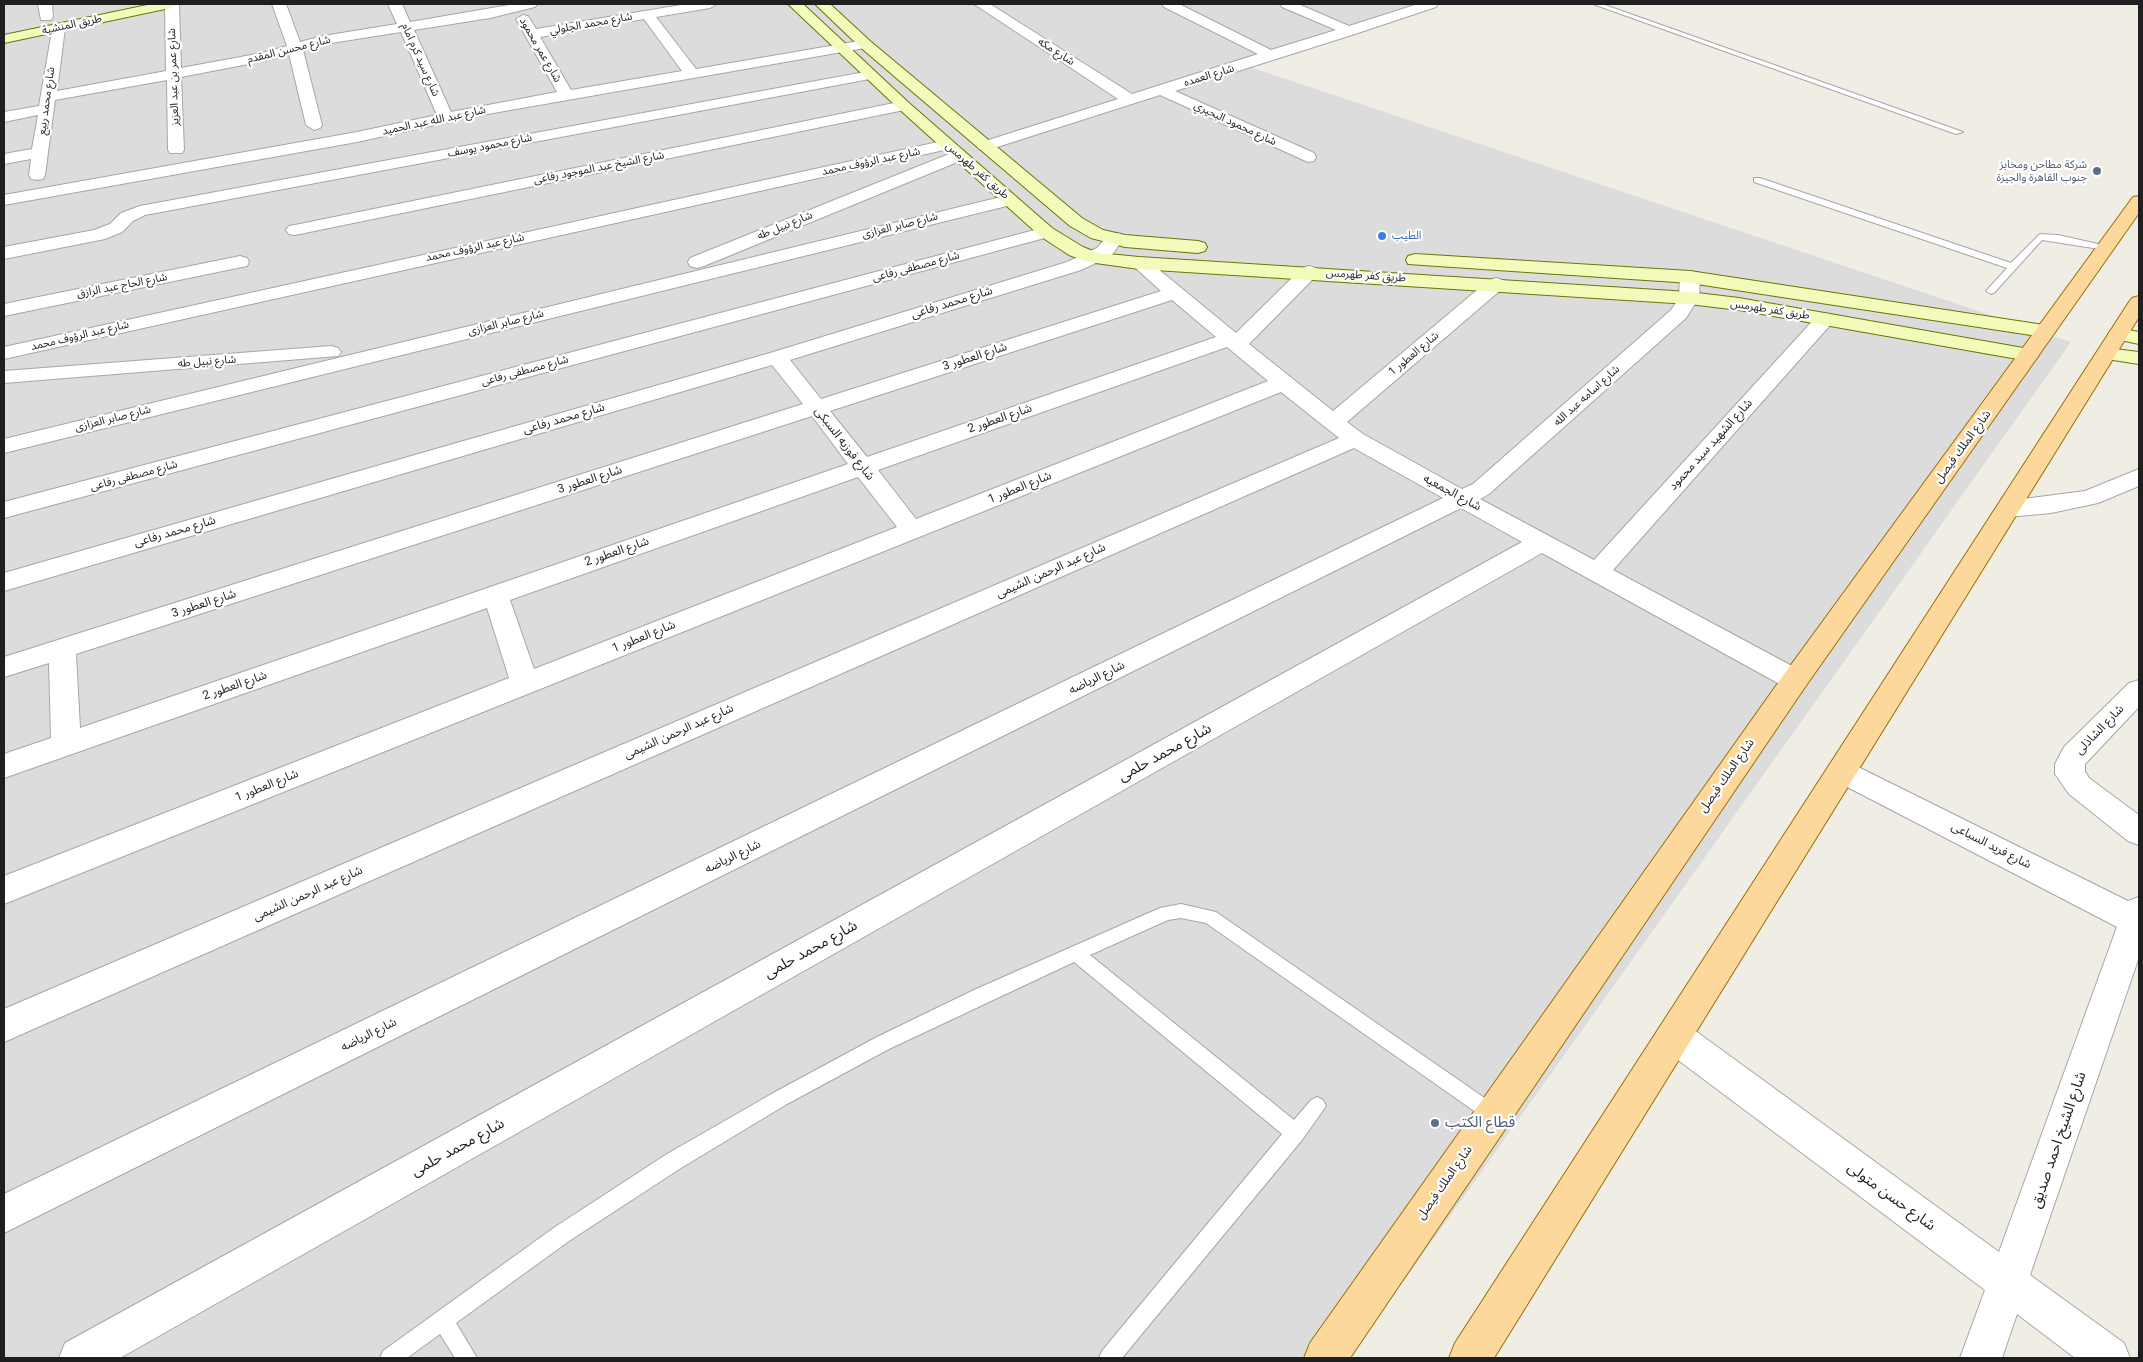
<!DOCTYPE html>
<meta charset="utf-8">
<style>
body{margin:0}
#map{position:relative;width:2143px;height:1362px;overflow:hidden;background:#f0ede5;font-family:Roboto,sans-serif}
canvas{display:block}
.frame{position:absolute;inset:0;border:5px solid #1f1f1f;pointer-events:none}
</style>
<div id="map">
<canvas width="2143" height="1362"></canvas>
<div class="frame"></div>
</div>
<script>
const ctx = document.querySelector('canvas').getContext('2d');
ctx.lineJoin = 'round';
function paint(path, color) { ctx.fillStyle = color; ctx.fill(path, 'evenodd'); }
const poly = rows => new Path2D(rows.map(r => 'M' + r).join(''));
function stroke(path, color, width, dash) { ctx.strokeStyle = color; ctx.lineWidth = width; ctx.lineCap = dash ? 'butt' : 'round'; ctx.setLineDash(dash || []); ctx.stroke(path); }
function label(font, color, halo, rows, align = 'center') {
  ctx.font = font + ' Roboto,"Noto Sans Arabic",sans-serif'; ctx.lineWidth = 4.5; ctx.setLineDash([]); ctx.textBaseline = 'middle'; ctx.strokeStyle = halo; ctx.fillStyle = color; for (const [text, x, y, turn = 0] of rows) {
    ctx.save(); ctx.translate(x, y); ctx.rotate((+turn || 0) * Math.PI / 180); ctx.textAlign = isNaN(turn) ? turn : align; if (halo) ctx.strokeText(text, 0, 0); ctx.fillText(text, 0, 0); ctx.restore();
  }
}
paint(poly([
 [4,4,1418,4,1247,66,2071,342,1349,1358,4,1358]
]), '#dddcdc');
const lane = poly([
 [1593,4,1602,4,1963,132,1956,134,1593,4],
 [1754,178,1760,178,2011,263,2040,234,2058,235,2111,247,2106,250,2042,240,1994,293,1991,294,1986,291,2007,268,1754,182,1754,178],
 [1181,904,1216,912,1499,1108,1502,1114,1499,1120,1493,1123,1487,1120,1206,923,1181,918,1168,920,1090,955,1294,1120,1311,1100,1317,1097,1323,1100,1326,1106,1302,1140,1122,1358,1099,1358,1102,1351,1282,1134,1074,962,889,1049,787,1104,681,1168,569,1241,456,1323,477,1358,455,1358,440,1334,407,1358,380,1358,383,1351,555,1227,667,1154,775,1092,877,1037,974,990,1160,908,1181,904]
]);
const street = poly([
 [38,4,52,4,53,17,51,20,41,20,38,4],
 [165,4,179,4,181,68,262,53,287,46,272,4,286,4,300,42,323,36,397,24,388,4,402,4,410,22,515,4,537,4,535,7,490,18,414,30,451,112,557,92,516,19,523,15,528,16,536,29,687,4,717,4,710,8,656,17,696,69,865,40,872,44,865,48,476,116,357,142,4,205,4,195,357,132,437,115,401,32,325,44,303,50,322,125,320,128,314,130,306,125,289,54,264,61,181,77,184,150,182,153,170,153,168,150,167,80,55,100,45,175,43,179,37,180,31,179,29,175,31,159,4,164,4,154,32,149,38,115,4,122,4,112,39,106,53,25,58,24,65,28,57,91,166,71,165,4],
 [644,19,682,71,571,90,540,37,644,19],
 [974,4,990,4,1132,94,1258,54,1164,7,1162,4,1179,4,1271,50,1336,30,1282,7,1280,4,1298,4,1349,26,1418,4,1438,4,1436,7,1355,34,1175,91,1314,153,1316,157,1314,161,1308,162,1160,95,991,149,979,149,977,146,979,143,1118,99,974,4],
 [870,71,875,72,877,75,875,78,145,215,133,221,122,232,105,239,4,259,4,247,94,230,110,224,121,213,140,206,870,71],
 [904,101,912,106,909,109,295,235,289,234,286,230,289,226,295,225,904,101],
 [947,140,953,142,955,145,953,148,4,359,4,347,947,140],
 [954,152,960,153,962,157,960,161,704,266,697,268,690,266,688,262,690,258,954,152],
 [1009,195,1015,196,1018,200,1015,204,4,453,4,439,1009,195],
 [1046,227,1052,228,1055,232,1052,236,4,518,4,502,1046,227],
 [1115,233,1121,234,1124,238,1111,256,1081,270,790,360,821,399,1161,291,1130,263,1132,259,1139,257,1146,259,1236,333,1302,268,1309,266,1316,268,1318,272,1316,276,1249,344,1333,411,1489,280,1496,278,1503,280,1506,284,1503,288,1347,422,1363,434,1462,489,1473,484,1671,310,1679,298,1680,277,1683,273,1690,271,1697,273,1700,277,1699,298,1686,318,1489,494,1480,499,1594,560,1818,315,1825,313,1832,315,1835,319,1832,323,1613,570,1805,673,1809,680,1805,687,1795,690,1785,687,1542,553,120,1358,59,1358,65,1343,1522,542,1461,508,4,1233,4,1194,1443,498,1354,448,4,1042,4,1009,1339,438,1281,392,4,904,4,876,509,678,487,608,4,778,4,754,51,738,49,663,4,677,4,657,803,404,772,365,4,591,4,573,770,353,1067,262,1097,248,1109,234,1115,233],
 [1172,300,1216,337,867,457,830,411,1172,300],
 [1227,347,1268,381,916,519,878,470,1227,347],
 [812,416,848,464,80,728,76,654,812,416],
 [858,477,897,527,534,669,510,600,858,477],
 [240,256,247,258,249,262,247,266,4,316,4,304,240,256],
 [331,346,338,348,341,352,338,356,4,383,4,371,331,346],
 [2139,469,2139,486,2098,503,2051,513,2008,517,2000,514,1996,509,2000,504,2008,501,2085,491,2139,469],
 [2139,680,2139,707,2085,764,2085,771,2089,778,2139,815,2139,845,2128,841,2069,794,2055,774,2055,764,2064,747,2129,683,2139,680],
 [1842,759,2128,901,2139,897,2139,957,2030,1275,2124,1343,2130,1358,2075,1358,2017,1314,2002,1358,1960,1358,1985,1290,1662,1048,1657,1036,1662,1024,1674,1020,1686,1024,1999,1252,2117,927,1832,779,1827,771,1832,763,1842,759]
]);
const secondary = poly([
 [152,4,177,4,170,8,4,43,4,35,152,4],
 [788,4,803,4,909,103,1052,228,1083,247,1098,253,1139,257,1689,292,1739,298,2029,349,2036,351,2039,355,2036,359,2029,361,1739,310,1689,304,1139,269,1088,262,1069,255,1040,236,899,109,788,4],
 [815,4,830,4,870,41,1082,218,1103,230,1125,235,1198,241,1205,243,1207,247,1205,251,1198,253,1125,247,1091,238,1070,226,860,47,815,4],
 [1415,254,1690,271,2044,325,2051,327,2054,331,2051,335,2044,337,1690,283,1408,264,1406,260,1408,256,1415,254],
 [2118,328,2139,332,2139,344,2111,338,2108,334,2111,330,2118,328],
 [2107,348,2139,352,2139,364,2100,358,2097,354,2100,350,2107,348]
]);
const primary = poly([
 [2139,196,2139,213,1805,687,1350,1358,1304,1358,1310,1343,1785,673,2133,197,2139,196],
 [2139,296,2139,317,1494,1358,1449,1358,1455,1343,2129,302,2132,298,2139,296]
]);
stroke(lane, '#a6a6a6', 2);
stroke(street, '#a6a6a6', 2);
stroke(secondary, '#677804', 2);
stroke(primary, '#9a6e00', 2);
paint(lane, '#fff');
paint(street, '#fff');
paint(secondary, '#f4fab9');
paint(primary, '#fdd89d');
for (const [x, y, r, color] of [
 [2097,171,5,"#5c6f8a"],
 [1382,236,5,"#3f7fe0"],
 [1435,1123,5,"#5c6f8a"]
]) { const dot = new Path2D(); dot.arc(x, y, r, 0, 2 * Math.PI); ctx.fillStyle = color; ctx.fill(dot); stroke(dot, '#fff', 2); }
label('11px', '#1f1f1f', '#fff', [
 ["شارع محمد الجلولي",591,24,-10],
 ["طريق المنشية",72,25,-12],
 ["شارع محسن المقدم",289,50,-14],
 ["شارع عمر محمود",540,50,60],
 ["شارع مكه",1056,52,33],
 ["شارع سيد كرم امام",420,60,66],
 ["شارع العمده",1209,76,-17],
 ["شارع عمر بن عبد العزيز",174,77,-92],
 ["شارع محمد ربيع",47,101,-82],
 ["شارع عبد الله عبد الحميد",434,121,-12],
 ["شارع محمود البحيري",1235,124,25],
 ["شارع محمود يوسف",490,146,-11],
 ["شارع عبد الرؤوف محمد",871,162,-12],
 ["شارع الشيخ عبد الموجود رفاعى",599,168,-11],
 ["طريق كفر طهرمس",977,171,41],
 ["شارع نبيل طه",785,226,-22],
 ["شارع صابر العزازى",900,226,-14],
 ["شارع عبد الرؤوف محمد",475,248,-12],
 ["شارع مصطفى رفاعى",916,267,-15],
 ["طريق كفر طهرمس",1366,276,4],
 ["شارع الحاج عبد الرازق",122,286,-11],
 ["طريق كفر طهرمس",1770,310,9],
 ["شارع صابر العزازى",506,323,-14],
 ["شارع عبد الرؤوف محمد",80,336,-13],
 ["شارع العطور 1",1414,354,-40],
 ["شارع نبيل طه",207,362,-4],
 ["شارع مصطفى رفاعى",525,371,-15],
 ["شارع اسامه عبد الله",1587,396,-42],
 ["شارع صابر العزازى",113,419,-14],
 ["شارع مصطفى رفاعى",134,476,-15]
]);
label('11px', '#4e5e75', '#fff', [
 ["شركة مطاحن ومخابز",2087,165],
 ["جنوب القاهرة والجيزة",2087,178]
], 'right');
label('11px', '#366cbe', '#fff', [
 ["الطيب",1392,236]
], 'left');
label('12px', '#1f1f1f', '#fff', [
 ["شارع محمد رفاعى",952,303,-17],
 ["شارع العطور 3",975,357,-18],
 ["شارع محمد رفاعى",564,419,-16],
 ["شارع العطور 2",1000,419,-19],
 ["شارع فوزيه السبكى",844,444,52],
 ["شارع الشهيد سيد محمود",1711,445,-48],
 ["شارع الملك فيصل",1963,447,-54],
 ["شارع العطور 3",590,480,-18],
 ["شارع العطور 1",1020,488,-22],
 ["شارع الجمعيه",1452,493,28],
 ["شارع محمد رفاعى",175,532,-16],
 ["شارع العطور 2",617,552,-19],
 ["شارع عبد الرحمن الشيمى",1051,571,-24],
 ["شارع العطور 3",204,604,-18],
 ["شارع العطور 1",644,637,-22],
 ["شارع الرياضه",1097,678,-26],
 ["شارع العطور 2",235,686,-19],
 ["شارع الشاذلى",2100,730,-46],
 ["شارع عبد الرحمن الشيمى",679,732,-24],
 ["شارع الملك فيصل",1727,776,-55],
 ["شارع العطور 1",267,786,-22],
 ["شارع فريد السباعى",1991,846,27],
 ["شارع الرياضه",733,857,-26],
 ["شارع عبد الرحمن الشيمى",308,894,-24],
 ["شارع الرياضه",369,1035,-26],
 ["شارع الملك فيصل",1445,1183,-55]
]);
label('15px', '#1f1f1f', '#fff', [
 ["شارع محمد حلمى",1165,753,-29],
 ["شارع محمد حلمى",811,950,-29],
 ["شارع الشيخ احمد صديق",2059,1140,-71],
 ["شارع محمد حلمى",458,1148,-29],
 ["شارع حسن متولى",1891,1197,36]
]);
label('15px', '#4e5e75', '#fff', [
 ["قطاع الكتب",1445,1123]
], 'left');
</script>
